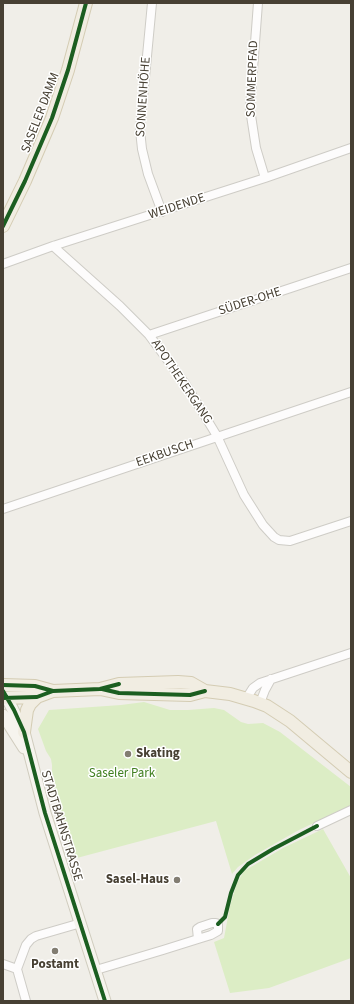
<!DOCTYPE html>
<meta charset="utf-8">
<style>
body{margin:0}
#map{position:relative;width:354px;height:1004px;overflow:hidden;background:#f0eee8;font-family:"Source Sans 3",sans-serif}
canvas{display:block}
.frame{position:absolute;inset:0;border:4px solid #474033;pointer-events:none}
</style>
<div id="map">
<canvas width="354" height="1004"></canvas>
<div class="frame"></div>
</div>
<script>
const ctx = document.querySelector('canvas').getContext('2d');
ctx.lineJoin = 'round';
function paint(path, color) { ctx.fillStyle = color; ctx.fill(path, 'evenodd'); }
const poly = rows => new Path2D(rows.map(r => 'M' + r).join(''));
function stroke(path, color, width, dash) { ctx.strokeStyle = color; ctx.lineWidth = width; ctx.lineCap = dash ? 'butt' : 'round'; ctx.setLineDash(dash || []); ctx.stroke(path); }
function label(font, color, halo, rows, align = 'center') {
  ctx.font = font + ' "Source Sans 3",sans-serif'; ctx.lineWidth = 3; ctx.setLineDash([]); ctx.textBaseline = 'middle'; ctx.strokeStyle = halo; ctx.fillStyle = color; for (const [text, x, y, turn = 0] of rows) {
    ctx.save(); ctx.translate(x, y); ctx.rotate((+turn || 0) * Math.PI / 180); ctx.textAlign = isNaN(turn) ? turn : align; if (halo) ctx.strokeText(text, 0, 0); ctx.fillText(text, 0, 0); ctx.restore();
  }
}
paint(poly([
 [144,702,170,710,188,710,214,708,224,710,241,722,248,724,263,723,280,732,351,787,351,805,297,831,255,855,238,867,232,874,216,821,73,859,52,781,52,765,51,759,46,751,38,729,49,710,121,705],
 [323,829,351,878,351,958,269,988,230,993,214,942,224,938,230,906,237,883,244,871,283,848]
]), '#dcedc5');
const minor = poly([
 [152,3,140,130,142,149,148,174,162,212],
 [258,3,250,109,256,148,265,178],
 [53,246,120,306,149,335,186,385,217,436,244,495,263,525,274,537,279,540,290,541,351,521],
 [3,264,53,246,265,178,351,148],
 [149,335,351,268],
 [3,509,351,392],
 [246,699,253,688,260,683,351,653],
 [260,703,265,690,271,679],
 [317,826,351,810],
 [3,964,17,969],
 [17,969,26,945,31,939,36,936,81,923],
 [17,969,26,1001],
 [96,970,163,950,198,939,211,935,218,931,218,924,216,923,212,923,200,927,197,929,198,939]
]);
const secondary = poly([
 [7,698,24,732,45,813,105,1001],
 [3,715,24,748]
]);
const primary = poly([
 [3,226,25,181,52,118,68,70,86,3],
 [3,685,35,686,53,691,100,689,119,684,178,682,191,683,205,691],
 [100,689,119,693,190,695,205,691,230,694,254,701,267,706,290,721,351,772],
 [3,698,37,697,53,691],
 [24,732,27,710,30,704,37,697]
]);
stroke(minor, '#ceccc6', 10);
stroke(secondary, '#d0ccbe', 13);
stroke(primary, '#d4ccb3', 14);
stroke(minor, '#fdfcfc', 8);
stroke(secondary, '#f6f4ee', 11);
stroke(primary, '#f1ede2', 12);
stroke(poly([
 [3,226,25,181,52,118,68,70,86,3],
 [3,685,35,686,53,691,100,689,119,684],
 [102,689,119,693,190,695,205,691],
 [3,691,14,710,24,732,45,813,105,1001],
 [3,698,37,697,53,691],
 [218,924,225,917,231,893,238,875,248,864,273,849,317,826]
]), '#1b5e20', 4);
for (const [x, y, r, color] of [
 [128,754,4,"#827d72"],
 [177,880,4,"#827d72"],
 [55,951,4,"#827d72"]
]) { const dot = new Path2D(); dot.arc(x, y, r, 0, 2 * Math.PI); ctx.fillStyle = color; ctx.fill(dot); stroke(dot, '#fff', 1.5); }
label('13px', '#474033', '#fff', [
 ["SOMMERPFAD",253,79,-88],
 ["SONNENHÖHE",144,97,-86],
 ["SASELER DAMM",41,113,-69],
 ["WEIDENDE",177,207,-18],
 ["SÜDER-OHE",250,302,-18],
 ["APOTHEKERGANG",181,382,56],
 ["EEKBUSCH",165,454,-19],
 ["STADTBAHNSTRASSE",61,826,73]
]);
label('bold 13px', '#474033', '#fff', [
 ["Skating",136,754],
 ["Sasel-Haus",169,880,"right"],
 ["Postamt",55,965,"center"]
], 'left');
label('13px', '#407f20', '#fff', [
 ["Saseler Park",122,774]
]);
</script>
